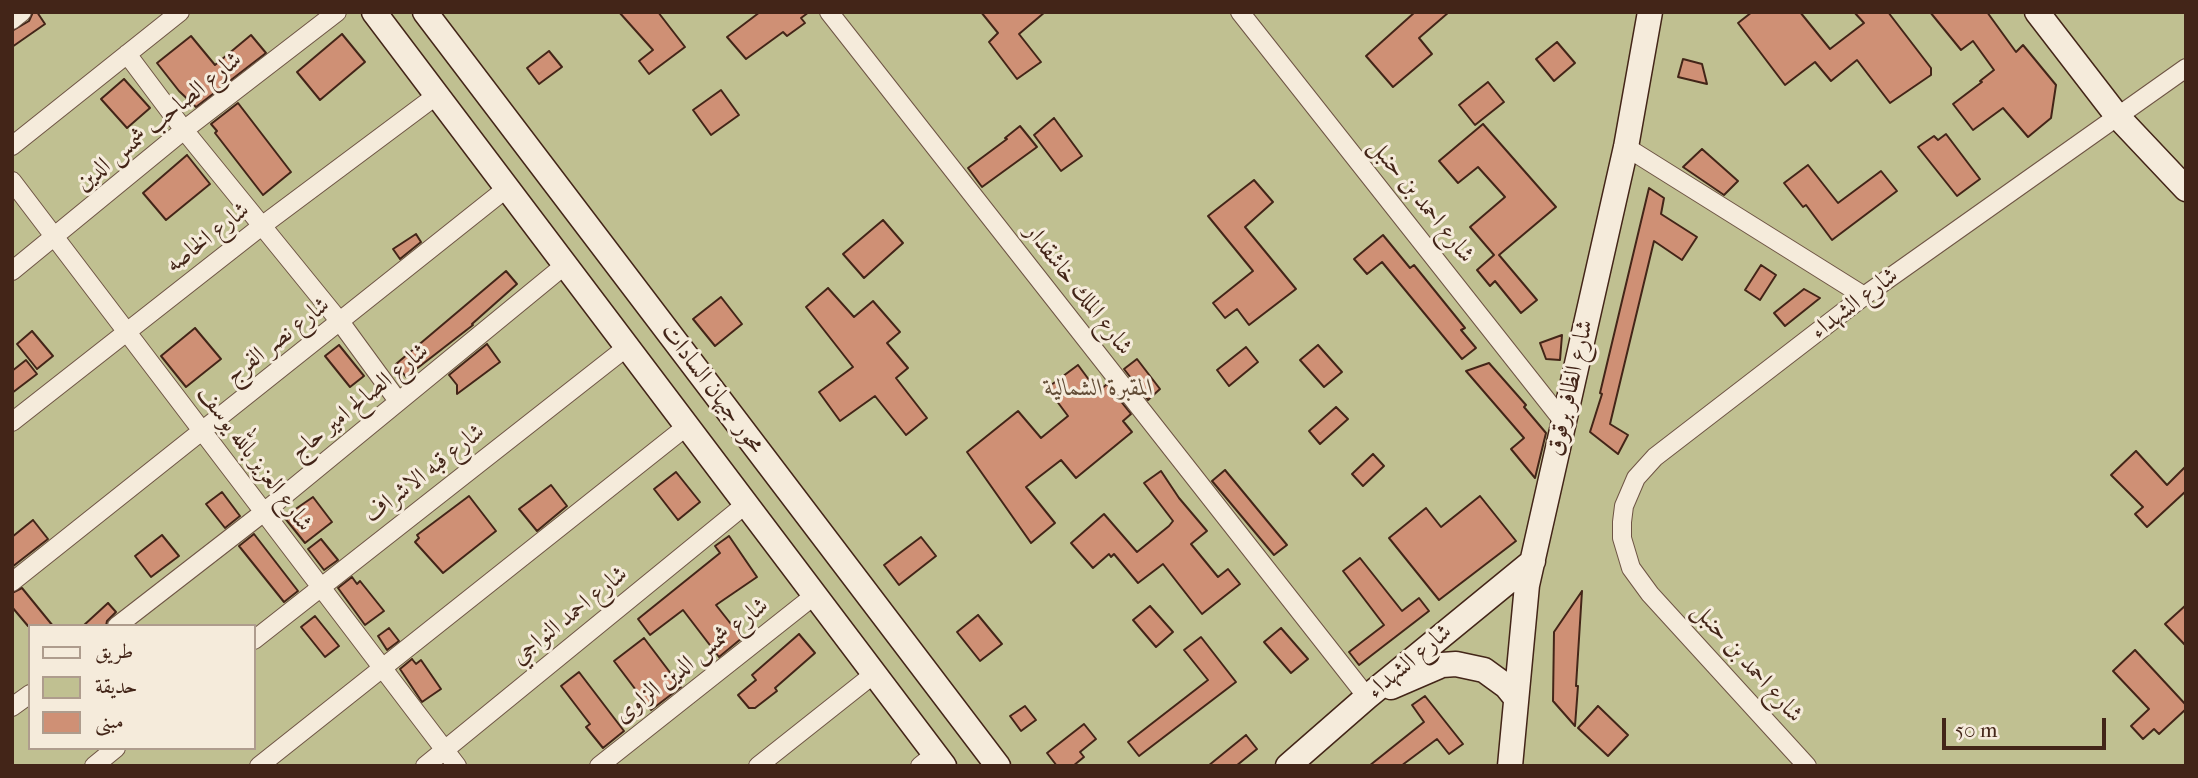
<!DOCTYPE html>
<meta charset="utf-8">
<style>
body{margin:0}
#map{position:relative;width:2198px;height:778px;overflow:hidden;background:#f0e0c8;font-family:"IM FELL French Canon",Amiri,serif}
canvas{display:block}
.frame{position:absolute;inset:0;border:14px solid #432518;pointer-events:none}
.legend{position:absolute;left:28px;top:624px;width:228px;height:126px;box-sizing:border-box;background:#f5ebdb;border:2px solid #ae9c8d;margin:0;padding:9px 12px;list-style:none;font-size:21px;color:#432518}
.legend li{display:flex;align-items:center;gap:14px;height:35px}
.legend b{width:35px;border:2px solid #ae9c8d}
.scale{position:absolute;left:1942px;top:718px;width:164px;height:32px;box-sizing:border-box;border:4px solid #432518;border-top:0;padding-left:9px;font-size:21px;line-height:24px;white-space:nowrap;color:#432518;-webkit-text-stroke:5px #f5ebdb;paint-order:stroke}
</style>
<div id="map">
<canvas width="2198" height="778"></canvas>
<div class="frame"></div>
<ul class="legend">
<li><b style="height:9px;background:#f5ebdb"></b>طريق</li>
<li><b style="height:19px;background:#c0c091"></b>حديقة</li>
<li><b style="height:19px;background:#cf9075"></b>مبنى</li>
</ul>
<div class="scale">50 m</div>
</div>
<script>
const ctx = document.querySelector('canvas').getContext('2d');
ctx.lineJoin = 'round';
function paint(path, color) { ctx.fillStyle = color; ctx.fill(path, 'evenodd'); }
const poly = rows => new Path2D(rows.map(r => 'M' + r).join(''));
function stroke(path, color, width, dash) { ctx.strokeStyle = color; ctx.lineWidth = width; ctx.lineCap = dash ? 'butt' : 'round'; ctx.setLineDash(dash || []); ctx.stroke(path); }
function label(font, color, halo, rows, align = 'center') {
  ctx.font = font + ' "IM FELL French Canon",Amiri,serif'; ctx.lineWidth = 6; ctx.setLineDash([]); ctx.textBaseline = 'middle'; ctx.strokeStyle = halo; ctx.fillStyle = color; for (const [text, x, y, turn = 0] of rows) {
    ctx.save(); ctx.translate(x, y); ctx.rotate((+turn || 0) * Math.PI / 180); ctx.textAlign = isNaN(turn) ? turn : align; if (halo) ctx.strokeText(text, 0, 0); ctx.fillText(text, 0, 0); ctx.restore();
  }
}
paint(poly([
 [12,12,2186,12,2186,766,12,766],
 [30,626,254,626,254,748,30,748]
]), '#c0c091');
const building = poly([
 [33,12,37,12,45,24,12,47,12,31,29,21,33,12],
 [619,12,658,12,685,47,649,74,639,61,653,50,619,12],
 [760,12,809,12,801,18,805,23,787,36,783,32,746,59,727,37,760,12],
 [981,12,1045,12,1019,34,1041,62,1017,79,989,42,998,33,981,12],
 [1415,12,1449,12,1419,38,1432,54,1393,87,1366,56,1415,12],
 [1752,12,1800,12,1830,49,1864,23,1854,12,1888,12,1931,68,1931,75,1890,103,1857,60,1831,81,1815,62,1785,85,1738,23,1752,12],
 [1930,12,1987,12,2016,52,2023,45,2056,85,2051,118,2028,137,2003,108,1973,130,1953,104,1982,82,1980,81,1994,70,1973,41,1961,50,1930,12],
 [342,34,365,62,320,100,297,72,342,34],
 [251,35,266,53,196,107,179,91,157,63,191,36,215,65,251,35],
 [1557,42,1575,63,1554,81,1536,59,1557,42],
 [549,51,562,67,539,84,527,68,549,51],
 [1683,59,1702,64,1707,84,1678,77,1683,59],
 [124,79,150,108,127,128,101,99,124,79],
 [1488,82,1504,102,1475,125,1459,105,1488,82],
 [721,90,739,115,711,135,693,110,721,90],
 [238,103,291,172,263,195,215,133,217,131,211,124,238,103],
 [1054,118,1082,156,1061,171,1034,135,1054,118],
 [1483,124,1556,207,1499,255,1537,300,1521,313,1495,281,1490,286,1477,270,1494,255,1470,227,1505,197,1478,167,1458,183,1439,161,1483,124],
 [1020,126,1037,147,982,187,968,168,1007,139,1005,138,1020,126],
 [1946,134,1980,179,1957,196,1918,147,1934,136,1938,140,1946,134],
 [1702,149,1738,181,1724,195,1683,167,1702,149],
 [187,155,210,184,166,220,143,193,187,155],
 [1808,165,1838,203,1881,171,1897,191,1832,240,1806,205,1803,207,1784,183,1808,165],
 [1254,180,1273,202,1245,227,1296,289,1249,325,1237,309,1225,318,1213,303,1253,271,1208,216,1254,180],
 [1649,188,1664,198,1661,214,1697,237,1682,260,1654,241,1610,424,1628,435,1618,454,1590,432,1602,394,1600,393,1649,188],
 [883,220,903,243,864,278,843,254,883,220],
 [416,234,421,242,400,259,393,249,416,234],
 [1383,235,1410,268,1414,265,1465,328,1461,330,1476,348,1462,359,1382,262,1367,274,1354,259,1383,235],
 [1761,265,1776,275,1760,300,1745,290,1761,265],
 [506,271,517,284,472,324,473,325,406,377,396,364,506,271],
 [828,288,854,317,873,301,900,332,887,343,908,368,896,378,927,418,906,435,875,396,840,421,819,392,853,367,806,307,828,288],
 [1804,289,1820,298,1785,326,1774,313,1804,289],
 [721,297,742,324,715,346,693,319,721,297],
 [195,328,221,359,186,387,161,356,195,328],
 [32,331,53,356,37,369,17,344,32,331],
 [1562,335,1560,360,1546,359,1540,343,1562,335],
 [487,344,500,362,457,394,457,385,449,375,487,344],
 [339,345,364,376,350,387,325,356,339,345],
 [1318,345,1342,372,1324,387,1300,360,1318,345],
 [1246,347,1258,362,1229,386,1217,370,1246,347],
 [1137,359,1160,389,1148,400,1124,369,1137,359],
 [26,360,37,374,12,393,12,371,26,360],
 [1489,363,1526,405,1524,407,1546,433,1535,478,1511,449,1524,438,1466,371,1489,363],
 [1078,365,1098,392,1107,384,1131,414,1123,421,1132,432,1076,478,1061,460,1026,487,1055,523,1031,543,967,452,1018,411,1041,438,1068,416,1047,388,1078,365],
 [1336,407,1348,419,1320,444,1309,431,1336,407],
 [2136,451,2167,485,2186,466,2186,491,2147,527,2135,514,2143,507,2111,475,2136,451],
 [1373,454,1384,466,1363,486,1352,474,1373,454],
 [1225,470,1287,545,1274,555,1212,481,1225,470],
 [1161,471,1179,498,1207,531,1191,544,1218,577,1228,569,1240,584,1202,614,1163,564,1138,583,1114,554,1111,557,1109,554,1093,568,1071,543,1104,514,1137,552,1169,526,1173,521,1144,483,1161,471],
 [676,472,700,502,678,520,654,489,676,472],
 [551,485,567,506,537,531,519,509,551,485],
 [222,492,240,516,225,528,206,504,222,492],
 [469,496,496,531,443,573,415,542,419,538,417,535,469,496],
 [1480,496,1516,541,1439,600,1389,538,1426,508,1441,527,1480,496],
 [313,497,332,522,305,543,284,517,313,497],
 [33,520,48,539,12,567,12,537,33,520],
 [254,534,298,591,284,602,239,546,254,534],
 [162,535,179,556,151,577,135,556,162,535],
 [729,536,757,577,716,605,742,638,719,657,683,610,650,635,638,619,720,553,715,546,729,536],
 [921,537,936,556,899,585,884,565,921,537],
 [321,539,338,560,324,570,308,549,321,539],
 [1360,558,1402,611,1419,598,1429,611,1359,665,1349,652,1384,625,1343,571,1360,558],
 [352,577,357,584,360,581,384,611,365,625,338,588,352,577],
 [22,588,53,626,28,626,12,607,12,593,22,588],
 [1582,591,1576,686,1578,686,1575,726,1553,701,1554,632,1582,591],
 [108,603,116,612,107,621,106,626,83,626,108,603],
 [2186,605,2186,646,2165,624,2186,605],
 [1150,606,1173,632,1156,647,1133,620,1150,606],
 [978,615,1002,644,980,661,957,632,978,615],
 [315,616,339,646,325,657,301,627,315,616],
 [389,628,399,641,387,650,378,636,389,628],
 [1281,628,1308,659,1291,673,1264,642,1281,628],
 [799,634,815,653,775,688,777,691,755,708,749,708,738,695,756,680,752,675,799,634],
 [1201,637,1236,682,1139,756,1128,742,1208,680,1184,650,1201,637],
 [644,638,681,687,651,710,614,661,644,638],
 [2135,650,2186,705,2186,709,2159,734,2154,729,2143,739,2131,726,2149,709,2113,671,2135,650],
 [412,659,416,664,421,660,441,689,422,702,400,669,412,659],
 [579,672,624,731,603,748,586,727,590,724,561,686,579,672],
 [1425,696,1463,744,1449,754,1437,739,1401,766,1369,766,1424,722,1412,705,1425,696],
 [1025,706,1036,720,1021,731,1010,716,1025,706],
 [1598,706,1628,735,1608,756,1578,728,1598,706],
 [1084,724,1096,739,1080,752,1084,757,1073,766,1057,766,1047,753,1084,724],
 [1246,735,1257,749,1236,766,1208,766,1246,735]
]);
paint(building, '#cf9075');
stroke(building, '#432518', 2);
const minor = poly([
 [829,12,1367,697],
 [1240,12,1563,421],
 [12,20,22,12],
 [127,54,184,130,341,323,398,401],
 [12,146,180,12],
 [1626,147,1864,296],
 [12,181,457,766],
 [12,271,184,130,337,12],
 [12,422,263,225,437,95],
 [12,582,507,188],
 [117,626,264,512,565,265],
 [254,640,627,347],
 [12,707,30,694],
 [94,766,116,748],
 [259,766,687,426],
 [425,766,746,504],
 [599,766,815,595],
 [758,766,874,674],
 [920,766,935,754],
 [1807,766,1650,594,1631,568,1622,538,1622,522,1624,506,1636,478,1655,457,1864,296,2186,68]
]);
const secondary = poly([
 [374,12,944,766],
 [425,12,998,766],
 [2037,12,2118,117,2186,189],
 [1391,687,1442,665,1456,664,1484,670,1506,686,1515,697],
 [1288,766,1367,697,1533,561],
 [1510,766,1527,585,1626,147,1650,12]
]);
stroke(minor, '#6e5444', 20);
stroke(secondary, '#432518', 27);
stroke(minor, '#f5ebdb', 18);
stroke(secondary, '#f5ebdb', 24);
label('24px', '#432518', '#f5ebdb', [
 ["شارع الصاحب شمس الدين",159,122,-39],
 ["شارع احمد بن حنبل",1421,201,51],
 ["شارع الخاصه",208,238,-38],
 ["شارع الملك خاشقدار",1078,290,52],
 ["شارع الشهداء",1855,304,-37],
 ["شارع نصر الفرج",278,341,-38],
 ["شارع الظافر برقوق",1571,388,-77],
 ["محور جيهان السادات",712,389,53],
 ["شارع الصالح امير حاج",360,402,-39],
 ["شارع العزيز بالله يوسف",254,459,53],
 ["شارع قبه الاشراف",425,474,-38],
 ["شارع احمد النواجي",570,616,-39],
 ["شارع شمس الدين الزاوى",692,661,-38],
 ["شارع الشهداء",1410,662,-40],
 ["شارع احمد بن حنبل",1747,663,48]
]);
label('italic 24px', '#624c36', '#f5ebdb', [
 ["المقبرة الشمالية",1099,389]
]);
</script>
